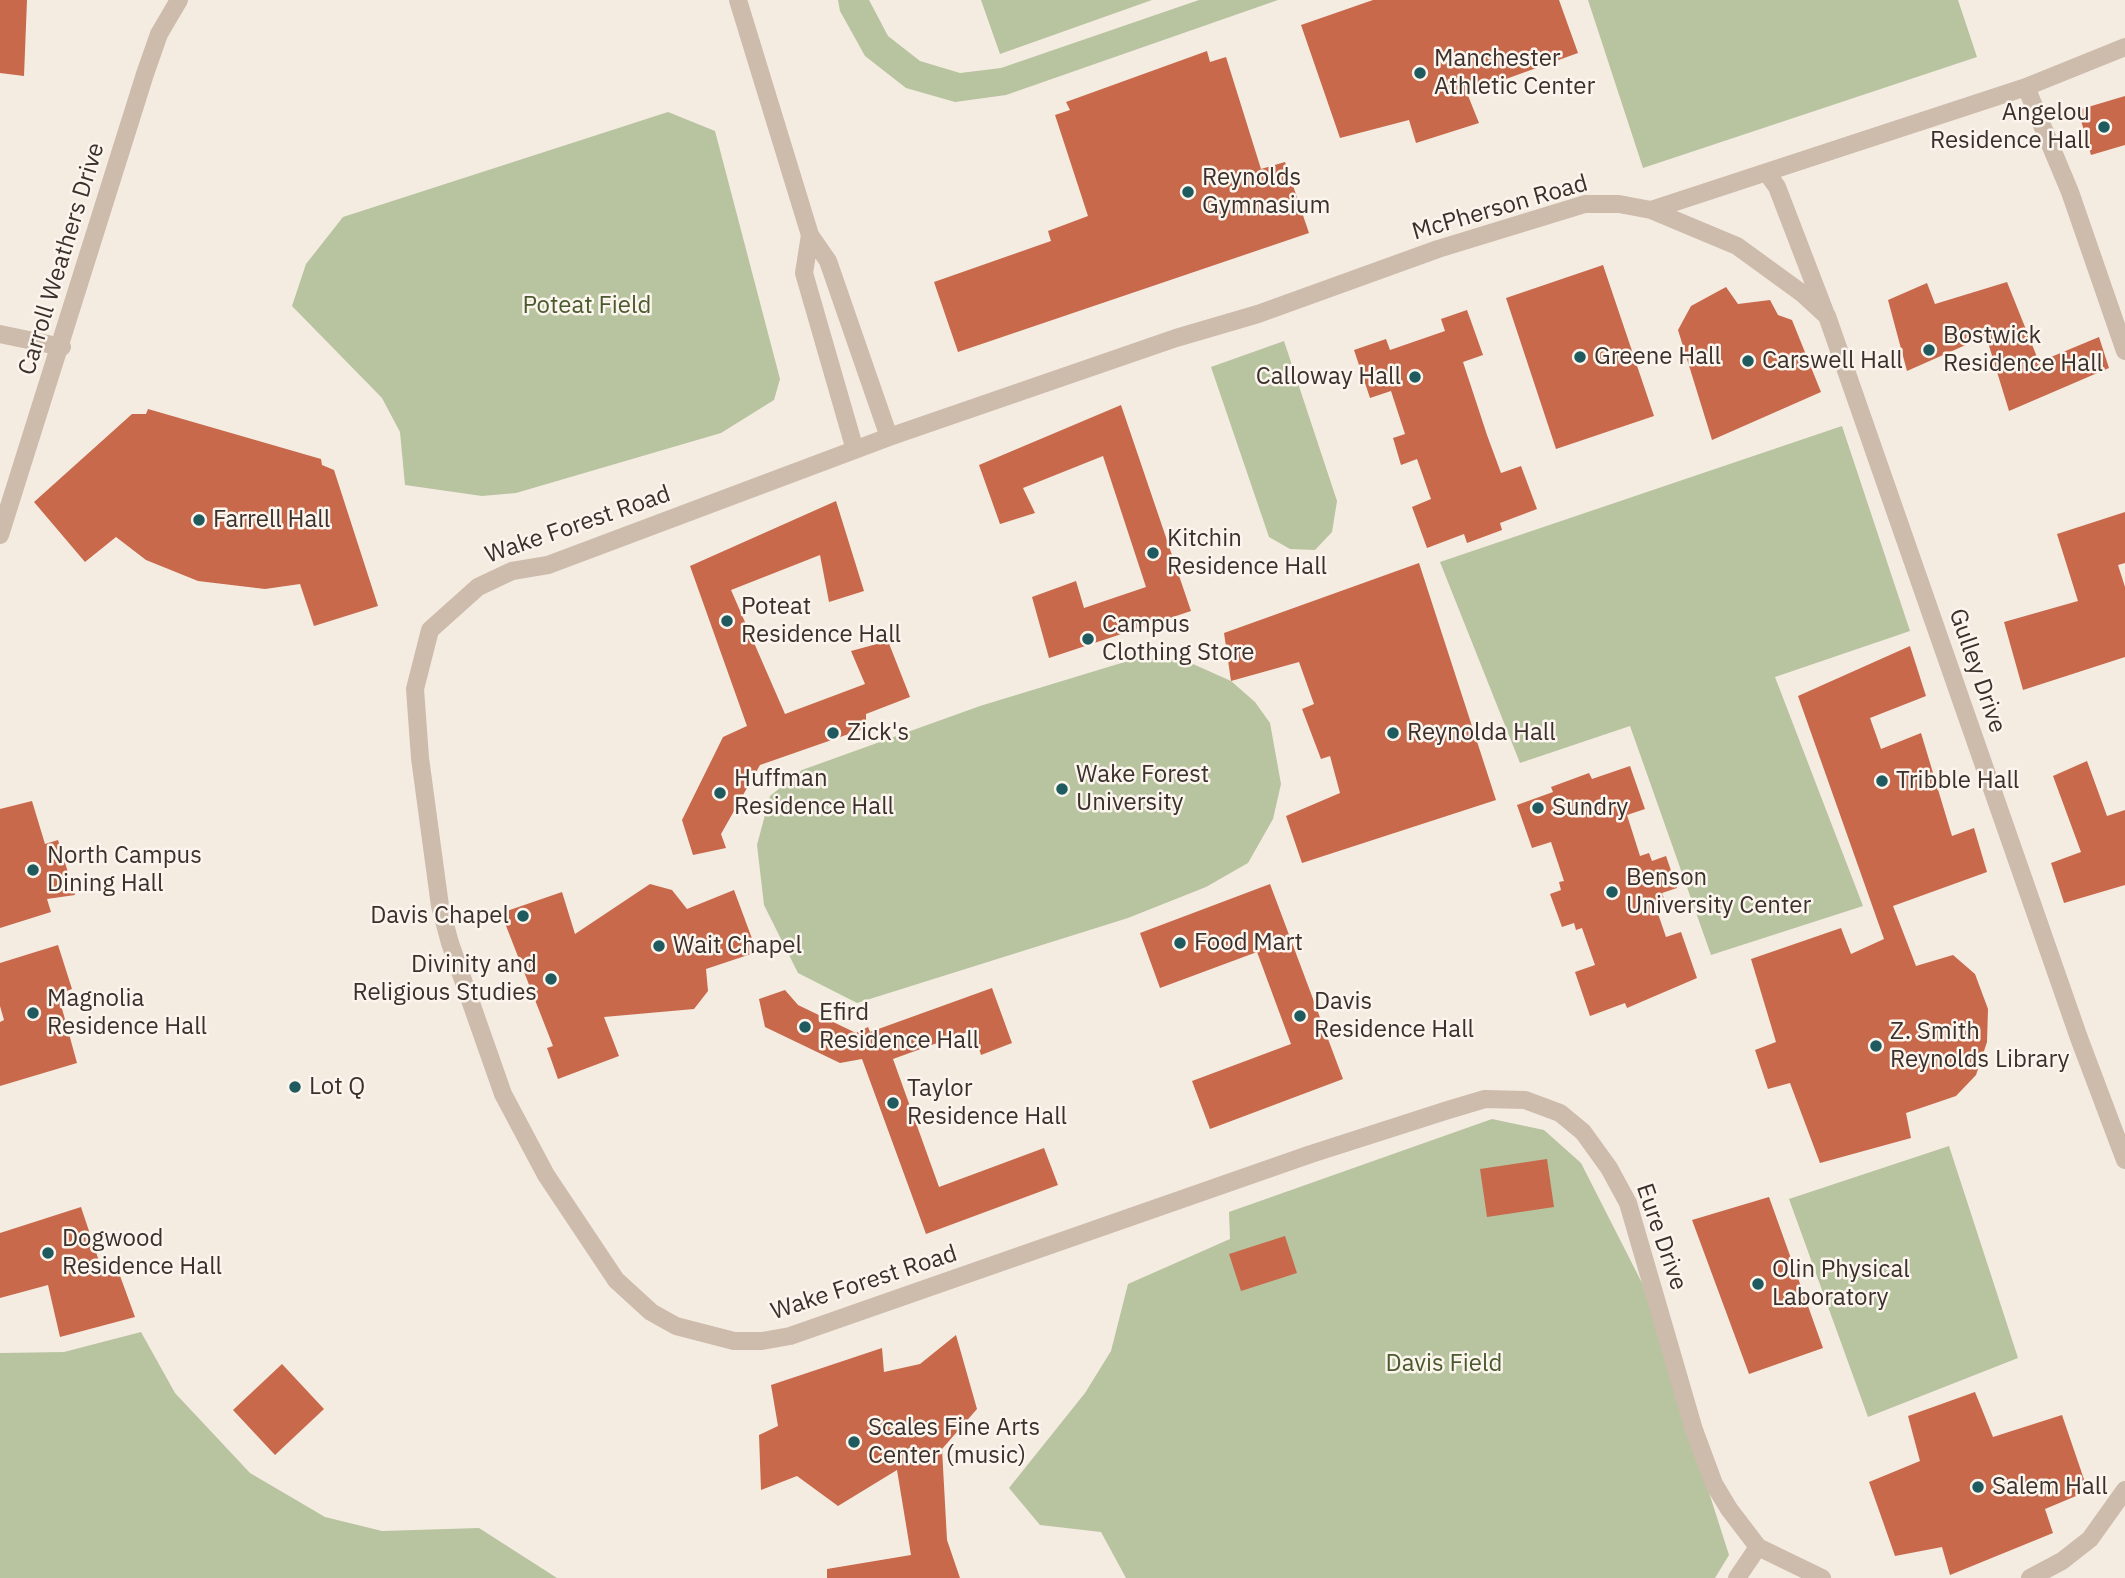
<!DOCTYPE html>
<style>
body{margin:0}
canvas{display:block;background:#f4ebe1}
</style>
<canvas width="2125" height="1578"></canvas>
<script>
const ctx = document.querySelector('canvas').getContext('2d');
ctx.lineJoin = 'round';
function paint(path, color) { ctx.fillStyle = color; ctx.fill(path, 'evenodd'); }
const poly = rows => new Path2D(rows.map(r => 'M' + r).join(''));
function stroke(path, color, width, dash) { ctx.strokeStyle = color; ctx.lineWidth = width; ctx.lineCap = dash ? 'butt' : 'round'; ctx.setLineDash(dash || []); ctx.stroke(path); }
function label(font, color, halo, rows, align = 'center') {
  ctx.font = font + ' "IBM Plex Sans",sans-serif'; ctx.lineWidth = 5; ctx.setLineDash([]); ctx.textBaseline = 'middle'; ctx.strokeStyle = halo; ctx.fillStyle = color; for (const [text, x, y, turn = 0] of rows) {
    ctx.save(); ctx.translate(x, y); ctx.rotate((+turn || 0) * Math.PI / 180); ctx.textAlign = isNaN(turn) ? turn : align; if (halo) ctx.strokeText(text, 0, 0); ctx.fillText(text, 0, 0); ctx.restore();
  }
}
paint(poly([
 [838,0,869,0,888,36,920,61,960,73,1001,68,1199,0,1278,0,1006,95,955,102,906,88,865,56,840,11],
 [981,0,1152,0,1000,54],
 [1588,0,1958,0,1977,57,1643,168],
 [668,112,715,131,780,379,774,400,721,433,516,493,482,496,405,485,400,432,382,398,292,306,306,264,343,217],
 [1284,341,1337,501,1332,532,1315,550,1290,549,1269,537,1211,367],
 [1842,426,1910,631,1775,677,1863,906,1711,955,1630,726,1520,763,1440,562],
 [1141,657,1184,660,1231,681,1255,702,1270,723,1281,784,1273,819,1248,863,1206,887,1128,918,857,1003,798,973,764,905,757,845,770,796,802,770,980,706],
 [1492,1119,1544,1130,1581,1163,1642,1283,1729,1555,1715,1578,1126,1578,1101,1532,1040,1525,1009,1488,1085,1393,1111,1351,1128,1284,1230,1239,1229,1212],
 [1949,1146,2018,1358,1868,1417,1789,1199],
 [141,1332,175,1393,250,1473,325,1517,382,1531,479,1528,557,1578,0,1578,0,1353,64,1352]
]), '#b8c4a0');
paint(poly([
 [0,0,27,0,24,76,0,73],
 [1373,0,1559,0,1578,53,1467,93,1479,123,1416,143,1409,120,1340,138,1301,25],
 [1207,51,1210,62,1226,57,1261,169,1285,162,1309,233,958,352,934,282,1051,241,1048,231,1088,216,1055,115,1070,110,1066,102],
 [2125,96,2125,145,2091,155,2078,110],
 [1603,265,1654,416,1556,449,1506,298],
 [2007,282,2039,362,2099,337,2109,368,2009,411,1986,336,1907,371,1888,300,1927,283,1935,304],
 [1726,287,1738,304,1770,300,1778,315,1792,320,1821,392,1712,440,1678,330,1691,306],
 [1467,310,1483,355,1463,362,1487,435,1501,473,1521,466,1537,509,1500,523,1502,530,1467,543,1464,534,1427,548,1412,507,1431,499,1417,459,1401,465,1393,438,1405,434,1391,391,1370,398,1354,350,1386,339,1390,350,1445,331,1441,319],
 [1121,405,1191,611,1049,658,1032,597,1076,581,1084,608,1146,587,1103,456,1023,488,1035,513,1000,524,979,465],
 [148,409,321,459,322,465,334,470,378,606,314,626,300,584,265,589,198,581,146,560,116,537,85,562,34,502,132,414,146,414],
 [836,501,864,591,829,602,820,555,731,590,785,714,865,684,851,651,888,641,910,697,866,714,866,728,760,765,721,834,726,848,693,855,682,820,723,737,747,726,690,566],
 [2125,512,2125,563,2118,565,2125,587,2125,657,2023,690,2004,622,2078,601,2057,534],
 [1419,563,1496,800,1302,863,1286,816,1340,793,1330,756,1321,759,1302,709,1314,704,1299,662,1231,681,1224,633],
 [1910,646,1926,696,1870,718,1881,749,1921,733,1952,836,1974,828,1987,872,1893,906,1916,966,1953,955,1975,974,1988,1009,1987,1042,1976,1075,1956,1096,1906,1113,1911,1138,1820,1163,1790,1083,1768,1089,1755,1050,1776,1042,1751,959,1841,928,1851,954,1884,939,1798,696],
 [2087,761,2107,816,2125,810,2125,885,2064,903,2051,863,2081,852,2053,776],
 [1630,766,1645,809,1627,815,1640,856,1649,853,1652,861,1666,856,1677,888,1662,893,1665,901,1655,905,1666,937,1681,932,1697,978,1627,1008,1625,1003,1590,1016,1575,972,1595,965,1582,928,1576,930,1574,923,1562,927,1550,894,1561,890,1559,882,1564,881,1551,842,1532,848,1517,805,1553,792,1551,787,1589,773,1592,779],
 [32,801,45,844,58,840,75,895,47,899,51,912,0,928,0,809],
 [650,884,672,890,687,909,734,890,757,952,706,969,708,991,694,1009,604,1017,619,1056,558,1079,547,1048,553,1046,501,913,562,892,575,934],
 [1270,884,1343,1079,1210,1129,1192,1081,1291,1044,1257,952,1160,988,1140,933],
 [58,945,72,989,58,994,77,1063,0,1086,0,1022,4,1020,0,1006,0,963],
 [992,988,1012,1043,981,1055,973,1030,893,1059,939,1187,1044,1148,1058,1185,926,1234,862,1059,840,1063,765,1027,759,999,785,990,798,1005,856,1033,868,1027,870,1032],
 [1547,1159,1554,1207,1487,1217,1480,1169],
 [1769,1197,1823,1348,1749,1374,1692,1220],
 [81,1207,104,1276,119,1273,135,1317,60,1337,48,1285,0,1298,0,1233],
 [1285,1236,1297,1273,1241,1291,1229,1254],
 [956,1335,977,1409,942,1449,947,1540,960,1578,827,1578,827,1569,911,1555,897,1470,838,1506,797,1476,761,1490,759,1435,778,1426,771,1385,882,1348,884,1372,920,1364],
 [282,1364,324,1409,275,1455,233,1410],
 [1975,1392,1993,1437,2062,1415,2088,1491,2045,1509,2053,1533,1950,1575,1942,1547,1895,1556,1869,1482,1920,1461,1908,1416]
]), '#c8694b');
stroke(poly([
 [738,0,810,235,828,261,889,437],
 [2026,87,2070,192,2125,351],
 [1767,173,1777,187,1825,312],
 [1651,210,2026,87,2125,47],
 [810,235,804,273,855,450],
 [0,334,62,347],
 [0,535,145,74,159,34,179,0],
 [1737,1578,1758,1547],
 [1822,1578,1758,1547,1729,1509,1714,1484,1694,1430,1628,1203,1609,1168,1583,1132,1560,1113,1525,1100,1485,1099,1448,1110,1311,1154,790,1336,762,1341,734,1341,676,1326,651,1312,616,1280,546,1175,503,1094,450,943,440,906,420,758,415,689,430,630,478,587,512,571,548,565,889,437,1176,338,1258,314,1438,249,1585,204,1619,204,1651,210,1737,246,1803,294,1827,316,2079,1038,2125,1160],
 [2030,1578,2062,1561,2090,1539,2125,1490]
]), '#cdbbac', 18);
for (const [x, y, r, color] of [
 [1420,73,7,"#1f5a5e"],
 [2104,127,7,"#1f5a5e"],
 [1188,192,7,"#1f5a5e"],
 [1929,350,7,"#1f5a5e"],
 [1580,357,7,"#1f5a5e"],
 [1748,361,7,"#1f5a5e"],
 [1415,377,7,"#1f5a5e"],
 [199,520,7,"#1f5a5e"],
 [1153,553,7,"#1f5a5e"],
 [727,621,7,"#1f5a5e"],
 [1088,639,7,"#1f5a5e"],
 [833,733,7,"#1f5a5e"],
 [1393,733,7,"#1f5a5e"],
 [1882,781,7,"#1f5a5e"],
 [1062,789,7,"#1f5a5e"],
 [720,793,7,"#1f5a5e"],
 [1538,808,7,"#1f5a5e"],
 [33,870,7,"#1f5a5e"],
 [1612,892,7,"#1f5a5e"],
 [523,916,7,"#1f5a5e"],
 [1180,943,7,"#1f5a5e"],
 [659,946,7,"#1f5a5e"],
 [551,979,7,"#1f5a5e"],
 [33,1013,7,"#1f5a5e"],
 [1300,1016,7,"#1f5a5e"],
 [805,1027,7,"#1f5a5e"],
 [1876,1046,7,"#1f5a5e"],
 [295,1087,7,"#1f5a5e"],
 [893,1103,7,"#1f5a5e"],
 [48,1253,7,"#1f5a5e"],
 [1758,1284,7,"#1f5a5e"],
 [854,1442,7,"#1f5a5e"],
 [1978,1487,7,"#1f5a5e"]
]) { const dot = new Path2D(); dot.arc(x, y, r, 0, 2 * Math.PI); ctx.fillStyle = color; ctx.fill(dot); stroke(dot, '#fbf5ee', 2.5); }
label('24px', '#3b302b', '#fbf5ee', [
 ["Manchester",1434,59],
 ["Athletic Center",1434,87],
 ["Angelou",2090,113,"right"],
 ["Residence Hall",2090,141,"right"],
 ["Reynolds",1202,178],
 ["Gymnasium",1202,206],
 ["Bostwick",1943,336],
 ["Residence Hall",1943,364],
 ["Greene Hall",1594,357],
 ["Carswell Hall",1762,361],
 ["Calloway Hall",1401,377,"right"],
 ["Farrell Hall",213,520],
 ["Kitchin",1167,539],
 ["Residence Hall",1167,567],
 ["Poteat",741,607],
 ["Residence Hall",741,635],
 ["Campus",1102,625],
 ["Clothing Store",1102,653],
 ["Zick's",847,733],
 ["Reynolda Hall",1407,733],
 ["Wake Forest",1076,775],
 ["University",1076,803],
 ["Huffman",734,779],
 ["Residence Hall",734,807],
 ["Tribble Hall",1896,781],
 ["Sundry",1552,808],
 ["North Campus",47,856],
 ["Dining Hall",47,884],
 ["Benson",1626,878],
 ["University Center",1626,906],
 ["Davis Chapel",509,916,"right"],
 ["Food Mart",1194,943],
 ["Wait Chapel",673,946],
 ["Divinity and",537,965,"right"],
 ["Religious Studies",537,993,"right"],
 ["Magnolia",47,999],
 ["Residence Hall",47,1027],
 ["Davis",1314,1002],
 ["Residence Hall",1314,1030],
 ["Efird",819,1013],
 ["Residence Hall",819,1041],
 ["Z. Smith",1890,1032],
 ["Reynolds Library",1890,1060],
 ["Lot Q",309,1087],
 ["Taylor",907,1089],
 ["Residence Hall",907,1117],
 ["Dogwood",62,1239],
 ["Residence Hall",62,1267],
 ["Olin Physical",1772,1270],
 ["Laboratory",1772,1298],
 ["Scales Fine Arts",868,1428],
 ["Center (music)",868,1456],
 ["Salem Hall",1992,1487]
], 'left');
label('24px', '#3b302b', '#fbf5ee', [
 ["McPherson Road",1500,208,-16],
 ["Carroll Weathers Drive",62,259,-73],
 ["Wake Forest Road",578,525,-19],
 ["Gulley Drive",1977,671,71],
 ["Eure Drive",1661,1237,71],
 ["Wake Forest Road",864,1283,-18]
]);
label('24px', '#4a5a2e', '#fbf5ee', [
 ["Poteat Field",587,306],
 ["Davis Field",1444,1364]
]);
</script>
